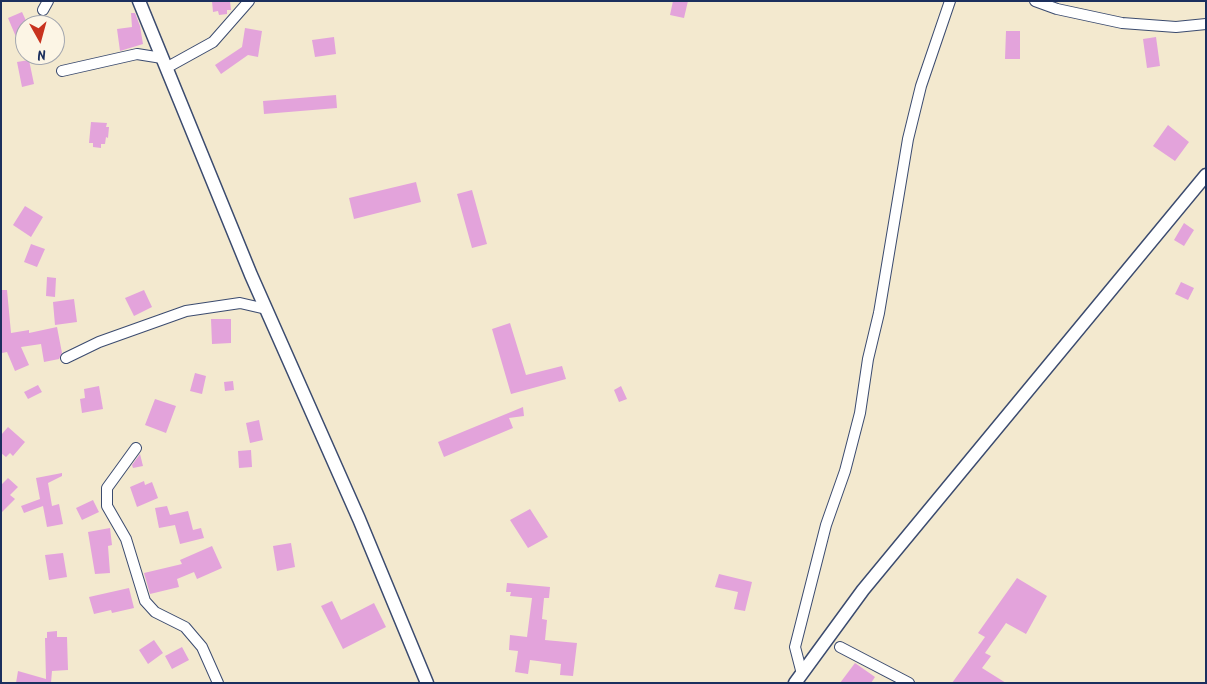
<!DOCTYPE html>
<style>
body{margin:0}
#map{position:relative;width:1207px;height:684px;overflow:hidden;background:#f3e9cf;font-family:Kalam,sans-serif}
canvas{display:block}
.frame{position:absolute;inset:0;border:2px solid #1b2f5e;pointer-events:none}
.north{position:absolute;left:15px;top:15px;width:50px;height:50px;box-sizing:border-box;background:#fcf5e5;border:1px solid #a2a6af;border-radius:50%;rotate:173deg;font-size:14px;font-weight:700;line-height:20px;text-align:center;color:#1b2f5e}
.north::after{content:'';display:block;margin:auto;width:18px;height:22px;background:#c8321e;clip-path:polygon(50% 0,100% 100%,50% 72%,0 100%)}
</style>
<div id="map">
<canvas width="1207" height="684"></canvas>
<div class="frame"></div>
<div class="north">N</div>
</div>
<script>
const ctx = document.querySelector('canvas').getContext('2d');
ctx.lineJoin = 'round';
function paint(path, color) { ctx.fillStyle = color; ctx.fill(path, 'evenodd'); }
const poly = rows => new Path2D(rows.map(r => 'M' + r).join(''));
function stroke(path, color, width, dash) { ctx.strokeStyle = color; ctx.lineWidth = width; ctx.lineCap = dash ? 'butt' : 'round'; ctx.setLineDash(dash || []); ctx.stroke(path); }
paint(poly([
 [212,1,230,1,231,10,227,10,227,14,219,15,218,11,213,12],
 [673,1,688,1,684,18,670,15],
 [22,12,28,25,25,25,25,34,16,37,8,18],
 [131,13,135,13,140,26,143,44,120,51,117,29,132,27],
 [245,28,262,31,258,57,248,55,221,74,215,65,242,47],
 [1006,31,1020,31,1020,59,1005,59],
 [334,37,336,54,315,57,312,40],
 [1156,37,1160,66,1147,68,1143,39],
 [29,60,34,84,22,87,17,62],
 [336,95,337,108,264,114,263,101],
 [91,122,107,123,106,127,109,127,108,138,106,137,105,144,101,144,101,148,93,147,93,143,89,143],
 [1168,125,1189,142,1175,161,1153,146],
 [416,182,421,202,354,219,349,198],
 [472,190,487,244,472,248,457,194],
 [25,206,43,217,31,237,13,225],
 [1184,223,1194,230,1184,246,1174,240],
 [31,244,45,249,37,267,24,262],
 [47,277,56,278,55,297,46,296],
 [1181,282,1194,288,1188,300,1175,294],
 [1,290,7,290,11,333,29,330,29,333,57,327,62,353,59,359,44,362,41,344,21,347,29,365,15,371,7,352,2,353,1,348],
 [144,290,152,307,134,316,125,298],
 [74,299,77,322,55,325,53,302],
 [211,319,231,319,231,343,212,344],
 [510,323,526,375,562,366,566,379,511,394,492,329],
 [195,373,206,376,202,394,190,391],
 [233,381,234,390,225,391,224,382],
 [38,385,42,392,28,399,24,392],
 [99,386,103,409,82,413,80,399,85,398,84,389],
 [621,386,627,399,619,402,614,390],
 [155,399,176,406,166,433,145,425],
 [523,407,524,416,509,418,513,428,444,457,438,442],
 [259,420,263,440,250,443,246,423],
 [8,427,25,442,13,456,10,453,6,457,1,453,1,435],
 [251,450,252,467,239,468,238,451],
 [140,454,143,466,133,468,132,465],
 [62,473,62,476,48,483,52,506,59,504,63,524,47,527,43,506,24,513,21,506,40,499,36,478],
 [8,478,18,487,10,495,15,499,1,513,1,485],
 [144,481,145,485,152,482,158,498,137,507,130,487],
 [93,500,99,512,82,520,76,508],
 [167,506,170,515,188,511,193,530,201,528,204,538,180,544,175,525,159,528,155,508],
 [530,509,548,537,528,548,510,520],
 [110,528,112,545,108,546,110,573,95,574,88,532],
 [291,543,295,567,277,571,273,546],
 [212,546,222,568,197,579,194,572,177,579,179,587,150,594,144,573,182,564,180,560],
 [63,553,67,577,49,580,45,555],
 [719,574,752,582,745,611,734,609,738,592,715,587],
 [1017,578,1047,596,1026,634,1006,623,985,653,991,656,982,668,1006,683,952,683,985,637,978,633],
 [507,583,550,587,549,598,544,598,542,619,547,620,545,640,577,643,573,676,560,675,561,664,530,660,528,674,515,672,518,651,509,650,510,635,527,637,532,598,510,596,511,592,506,592],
 [129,588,134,608,112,613,111,610,94,614,89,597],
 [332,601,341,620,374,603,386,627,343,649,321,606],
 [57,631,57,637,67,637,68,670,52,671,51,683,16,683,18,671,46,679,45,638,47,638,47,632],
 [154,640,163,653,148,664,139,650],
 [182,647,189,660,172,669,165,656],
 [855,663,875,677,871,683,840,683]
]), '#e3a3db');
const minor = poly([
 [1035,1,1057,9,1122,23,1176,27,1206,24],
 [43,10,48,1],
 [166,68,213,42,249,1],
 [62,71,137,54,162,58],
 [66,358,99,342,186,311,240,303,266,309],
 [136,448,107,488,107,506,126,539,145,601,155,612,185,627,202,647,218,683],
 [840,647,909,683],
 [802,674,795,647,826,525,845,471,860,413,868,359,879,313,908,139,921,86,950,1]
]);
const tertiary = poly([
 [139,1,251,275,359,519,427,683],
 [795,683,863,590,1206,175]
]);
stroke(minor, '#3b4b6f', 12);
stroke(tertiary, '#3b4b6f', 15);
stroke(minor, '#fff', 10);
stroke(tertiary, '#fff', 12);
</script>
